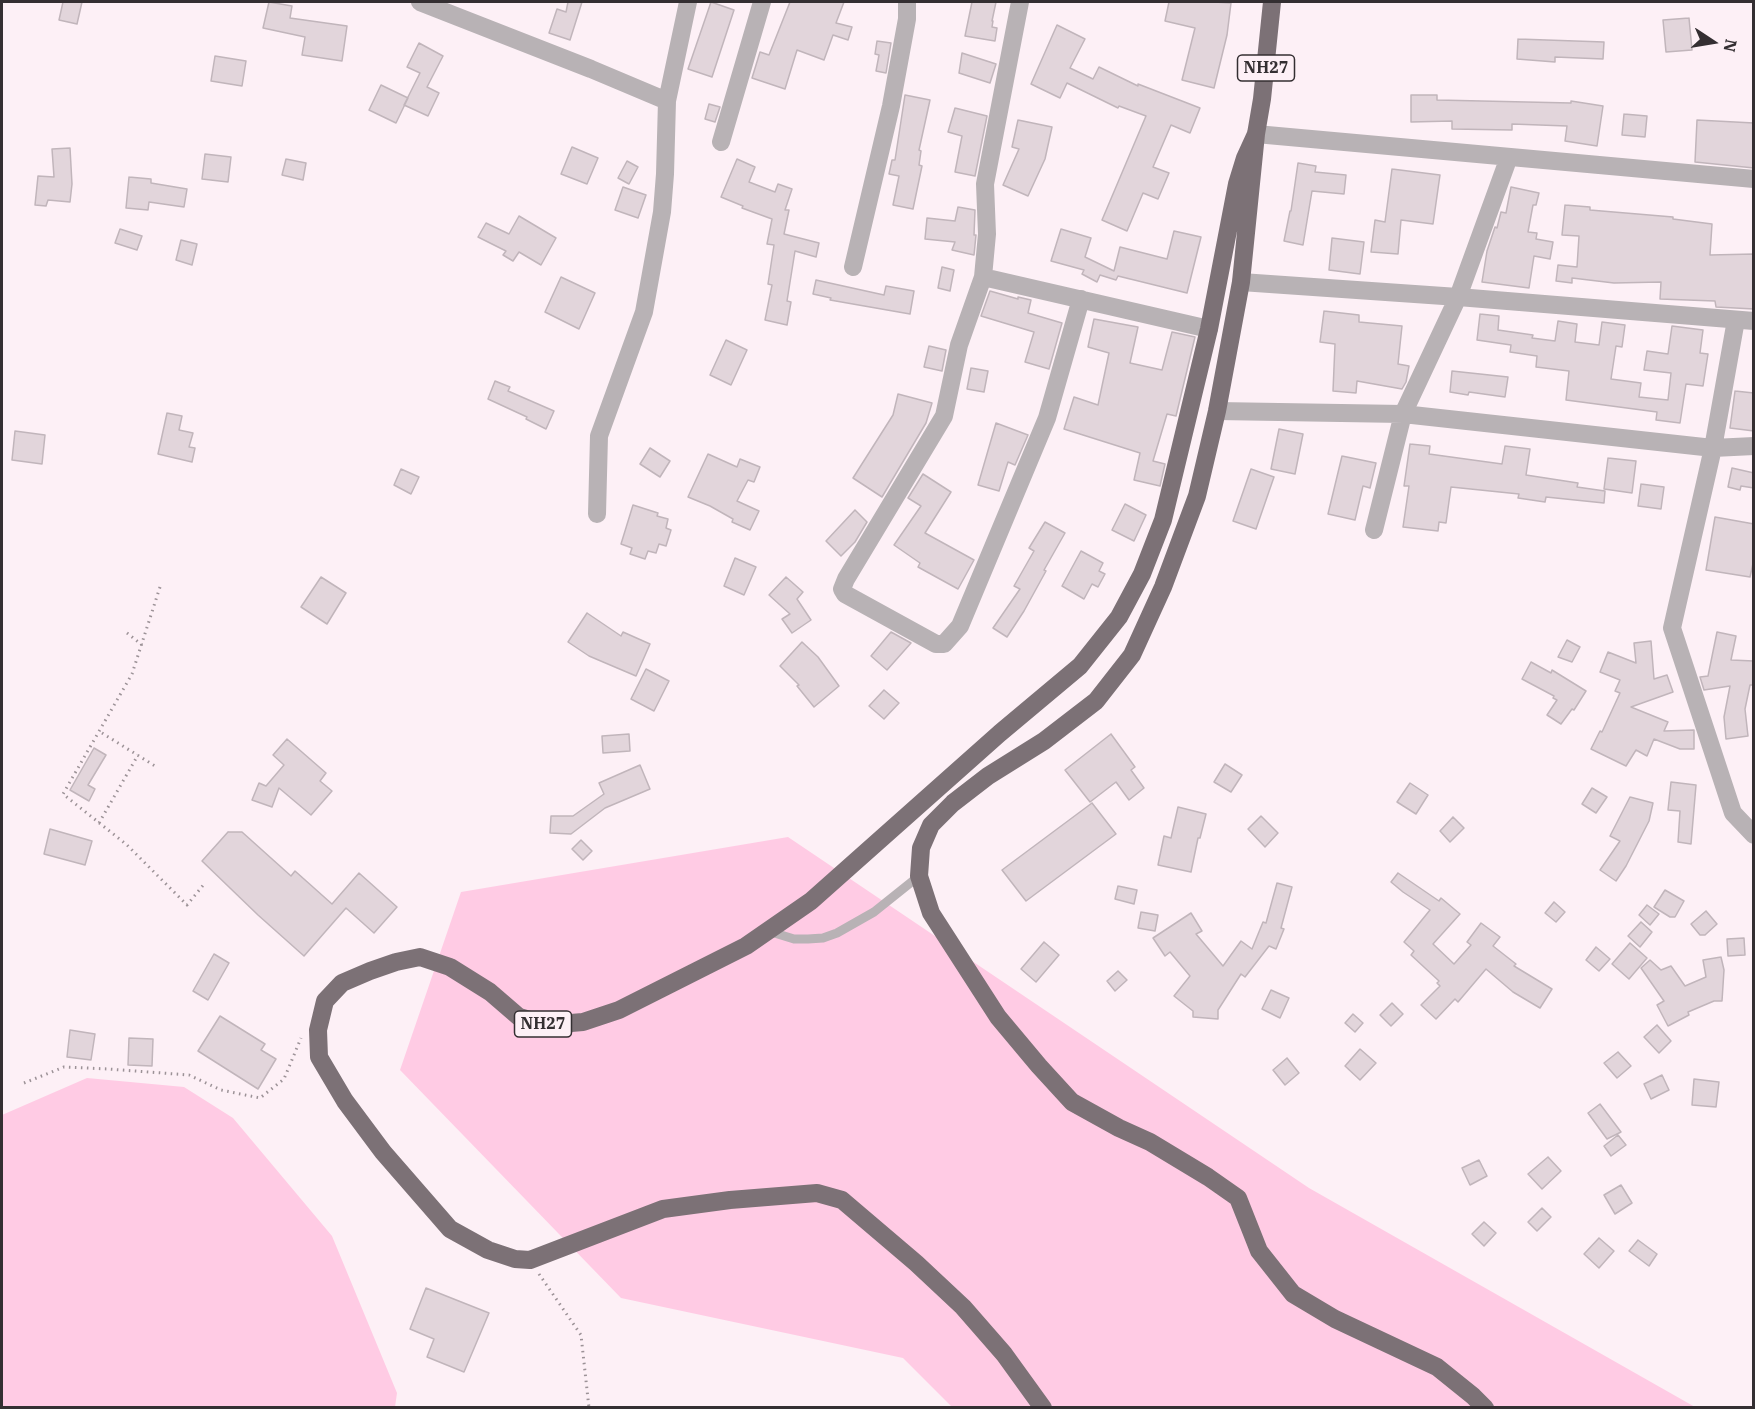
<!DOCTYPE html>
<style>
body{margin:0}
#map{position:relative;width:1755px;height:1409px;overflow:hidden;background:#fdf0f6;font-family:"IBM Plex Serif",serif}
canvas{display:block}
.frame{position:absolute;inset:0;border:3px solid #342f32;pointer-events:none}
.north{position:absolute;left:1683px;top:12px;width:60px;height:60px;-webkit-text-stroke:4px #fdf0f6;paint-order:stroke;rotate:102deg;font-size:16px;font-weight:700;line-height:24px;text-align:center;color:#342f32}
.north::after{content:'';display:block;margin:auto;width:21px;height:27px;background:#342f32;clip-path:polygon(50% 0,100% 100%,50% 72%,0 100%)}
</style>
<div id="map">
<canvas width="1755" height="1409"></canvas>
<div class="frame"></div>
<div class="north">N</div>
</div>
<script>
const ctx = document.querySelector('canvas').getContext('2d');
ctx.lineJoin = 'round';
function paint(path, color) { ctx.fillStyle = color; ctx.fill(path, 'evenodd'); }
const poly = rows => new Path2D(rows.map(r => 'M' + r).join(''));
function stroke(path, color, width, dash) { ctx.strokeStyle = color; ctx.lineWidth = width; ctx.lineCap = dash ? 'butt' : 'round'; ctx.setLineDash(dash || []); ctx.stroke(path); }
function label(font, color, halo, rows, align = 'center') {
  ctx.font = font + ' "IBM Plex Serif",serif'; ctx.lineWidth = 5; ctx.setLineDash([]); ctx.textBaseline = 'middle'; ctx.strokeStyle = halo; ctx.fillStyle = color; for (const [text, x, y, turn = 0] of rows) {
    ctx.save(); ctx.translate(x, y); ctx.rotate((+turn || 0) * Math.PI / 180); ctx.textAlign = isNaN(turn) ? turn : align; if (halo) ctx.strokeText(text, 0, 0); ctx.fillText(text, 0, 0); ctx.restore();
  }
}
paint(poly([
 [788,837,1309,1188,1695,1407,952,1407,903,1358,621,1298,400,1070,461,892],
 [87,1078,184,1087,233,1118,332,1236,397,1393,395,1407,2,1407,2,1115]
]), '#ffcbe4');
const building = poly([
 [63,2,82,2,77,24,59,20,63,2],
 [269,2,292,6,290,18,347,26,342,61,302,55,305,37,263,28,269,2],
 [568,2,582,2,570,40,549,33,557,9,566,12,568,2],
 [711,2,734,10,712,77,688,69,711,2],
 [790,2,844,2,836,23,852,27,848,40,833,35,824,60,797,50,785,89,752,78,760,52,769,55,790,2],
 [972,2,996,2,992,21,993,21,992,27,997,28,995,41,965,36,972,2],
 [1169,2,1214,2,1231,3,1227,35,1214,88,1182,80,1195,28,1165,21,1169,2],
 [1689,18,1692,50,1666,52,1663,20,1689,18],
 [1057,25,1085,39,1070,68,1093,79,1099,67,1138,86,1138,84,1200,108,1190,133,1171,125,1153,167,1169,173,1158,199,1143,193,1127,231,1102,220,1146,116,1119,106,1118,108,1067,83,1060,98,1031,84,1057,25],
 [1518,39,1604,42,1603,59,1555,57,1555,62,1517,59,1518,39],
 [877,41,891,43,886,73,876,71,879,55,875,54,877,41],
 [419,43,443,56,427,87,439,93,428,116,404,105,420,73,407,67,419,43],
 [962,53,996,64,990,83,959,73,962,53],
 [215,56,246,61,242,86,211,81,215,56],
 [381,85,408,98,396,123,369,110,381,85],
 [905,95,930,100,919,150,921,151,919,165,922,166,913,209,893,205,899,176,889,174,892,160,895,160,905,95],
 [1411,95,1437,95,1437,100,1571,103,1571,101,1603,106,1597,146,1565,141,1567,126,1512,124,1512,130,1452,129,1452,121,1411,122,1411,95],
 [709,104,720,107,715,122,705,119,709,104],
 [955,108,987,116,975,176,955,172,962,136,948,132,955,108],
 [1624,114,1647,116,1645,137,1622,135,1624,114],
 [1018,120,1052,127,1045,159,1028,196,1003,185,1019,149,1012,147,1018,120],
 [1697,120,1754,123,1754,168,1695,162,1697,120],
 [572,147,598,158,587,184,561,174,572,147],
 [70,148,72,184,70,202,48,200,46,206,35,205,38,176,54,177,52,149,70,148],
 [205,154,231,157,228,182,202,179,205,154],
 [286,159,306,163,303,180,282,175,286,159],
 [737,159,755,167,749,182,775,192,778,184,792,189,785,210,789,210,784,234,819,243,816,257,795,251,787,301,791,302,787,325,765,320,772,285,768,284,774,245,767,244,772,219,742,208,743,206,721,197,737,159],
 [627,161,638,167,629,184,618,178,627,161],
 [1298,163,1316,166,1315,172,1346,175,1344,194,1312,191,1303,245,1284,241,1290,211,1291,211,1298,163],
 [1392,169,1440,175,1433,224,1401,220,1398,254,1371,252,1375,220,1385,222,1392,169],
 [129,177,151,179,151,183,187,189,184,207,149,202,148,210,126,208,129,177],
 [623,187,646,195,638,218,615,210,623,187],
 [1511,187,1539,193,1536,205,1533,205,1528,232,1537,233,1536,239,1553,242,1550,259,1534,256,1529,288,1482,282,1487,251,1495,227,1497,228,1501,212,1506,213,1511,187],
 [1565,205,1590,207,1590,210,1673,217,1673,219,1712,224,1710,255,1754,254,1754,309,1716,307,1715,301,1660,299,1661,282,1614,283,1572,278,1572,283,1556,281,1558,265,1577,267,1579,236,1562,235,1565,205],
 [958,207,975,210,974,235,976,235,974,255,952,250,955,242,925,239,927,218,955,221,958,207],
 [519,216,556,238,541,265,519,252,513,261,503,255,506,251,478,237,486,223,509,234,519,216],
 [120,229,142,236,137,250,115,243,120,229],
 [1061,229,1091,238,1085,257,1114,271,1120,247,1167,259,1174,231,1201,237,1187,293,1118,276,1116,280,1100,275,1097,282,1082,274,1084,270,1051,261,1061,229],
 [1332,238,1364,242,1360,274,1329,270,1332,238],
 [181,240,197,244,192,265,176,260,181,240],
 [942,267,954,270,950,291,938,288,942,267],
 [561,277,595,293,579,329,545,312,561,277],
 [816,280,884,295,886,286,914,291,910,314,830,300,831,298,813,294,816,280],
 [990,291,1018,299,1018,297,1031,300,1028,313,1062,323,1049,369,1025,362,1034,332,981,316,990,291],
 [1324,311,1359,315,1359,322,1402,326,1398,364,1409,366,1406,382,1402,389,1357,381,1356,393,1333,391,1335,344,1320,342,1324,311],
 [1480,314,1499,316,1498,330,1533,335,1532,338,1555,341,1558,321,1577,324,1575,342,1599,345,1602,322,1625,325,1622,347,1616,346,1611,379,1641,383,1639,397,1668,400,1671,373,1644,370,1647,351,1668,354,1672,326,1703,330,1700,353,1708,354,1703,386,1686,384,1680,423,1656,420,1657,412,1566,400,1569,371,1536,367,1537,356,1510,352,1511,345,1477,340,1480,314],
 [1094,319,1138,327,1130,363,1162,370,1172,332,1195,337,1176,416,1167,414,1153,461,1165,464,1160,486,1134,480,1140,453,1064,429,1074,397,1098,405,1109,353,1088,347,1094,319],
 [726,340,747,350,731,385,710,375,726,340],
 [929,346,946,350,942,371,924,367,929,346],
 [971,368,988,371,984,392,967,389,971,368],
 [1452,371,1508,377,1505,397,1469,392,1468,395,1450,392,1452,371],
 [495,381,510,387,508,391,554,411,546,429,526,419,527,417,488,399,495,381],
 [1735,391,1754,393,1754,431,1730,428,1735,391],
 [898,394,932,403,926,423,882,497,853,478,893,415,898,394],
 [167,413,182,416,179,430,193,433,189,447,195,448,192,462,158,454,167,413],
 [996,423,1028,435,1015,465,1008,462,999,491,978,485,996,423],
 [1279,429,1303,434,1295,474,1271,469,1279,429],
 [15,431,45,435,42,464,12,460,15,431],
 [1410,444,1430,446,1429,454,1502,464,1505,446,1530,449,1526,475,1578,483,1577,487,1605,491,1604,503,1546,497,1545,502,1518,498,1519,494,1451,487,1446,523,1439,522,1438,531,1403,527,1409,486,1404,486,1410,444],
 [650,448,670,461,660,477,640,464,650,448],
 [708,454,737,467,740,459,760,467,754,482,748,480,737,501,759,511,750,530,732,522,733,519,710,506,688,497,708,454],
 [1342,456,1376,463,1370,488,1363,486,1355,520,1328,514,1342,456],
 [1608,458,1636,461,1632,493,1604,489,1608,458],
 [1732,468,1754,473,1754,488,1741,486,1740,490,1728,487,1732,468],
 [401,469,419,477,411,494,394,485,401,469],
 [1251,469,1274,477,1256,529,1233,521,1251,469],
 [923,474,951,492,925,533,974,560,958,589,918,567,920,563,894,545,921,506,908,498,923,474],
 [1641,484,1664,487,1661,509,1638,506,1641,484],
 [1125,504,1146,515,1134,541,1112,530,1125,504],
 [633,505,658,513,657,516,668,519,666,528,671,530,666,546,659,544,656,553,648,551,645,559,630,554,632,548,621,544,633,505],
 [855,510,867,522,855,542,841,556,826,541,855,510],
 [1715,517,1754,524,1754,559,1750,577,1706,570,1715,517],
 [1045,522,1065,533,1044,570,1046,571,1024,611,1007,637,993,628,1020,589,1014,586,1034,551,1029,548,1045,522],
 [1081,551,1103,563,1099,571,1105,574,1098,587,1092,584,1084,599,1062,586,1081,551],
 [735,558,756,567,744,595,724,586,735,558],
 [321,577,346,593,327,624,301,607,321,577],
 [786,577,803,592,797,599,811,620,792,633,782,619,790,614,769,595,786,577],
 [587,613,621,636,623,632,650,644,636,676,589,656,568,642,587,613],
 [891,632,911,643,887,670,871,656,891,632],
 [1717,632,1736,636,1731,660,1754,661,1754,685,1750,685,1745,709,1748,736,1726,739,1724,717,1730,686,1704,690,1700,677,1708,676,1717,632],
 [1567,640,1580,647,1572,662,1558,657,1567,640],
 [1651,641,1654,679,1667,675,1673,692,1631,707,1668,722,1664,731,1694,730,1694,749,1680,749,1654,739,1647,756,1636,750,1626,766,1591,749,1600,731,1602,732,1620,693,1615,691,1620,680,1600,672,1608,652,1636,663,1634,643,1651,641],
 [802,642,818,657,839,686,814,707,797,686,799,685,780,666,802,642],
 [1531,662,1551,673,1552,670,1586,691,1574,710,1572,709,1561,724,1547,715,1557,700,1553,698,1554,696,1522,679,1531,662],
 [646,669,669,681,654,711,631,699,646,669],
 [884,690,899,703,884,719,869,706,884,690],
 [629,734,630,751,603,753,602,736,629,734],
 [1111,734,1135,767,1131,770,1144,788,1129,800,1116,782,1090,802,1065,770,1111,734],
 [287,739,326,773,320,781,332,791,311,815,279,788,272,807,252,800,259,783,266,786,284,765,273,755,287,739],
 [94,748,106,755,88,785,95,789,89,801,70,790,94,748],
 [1225,764,1242,775,1231,792,1214,782,1225,764],
 [640,765,650,789,605,808,571,834,550,833,551,816,573,816,604,794,599,783,640,765],
 [1671,782,1696,785,1691,844,1678,842,1680,811,1668,810,1671,782],
 [1410,783,1428,795,1416,814,1397,802,1410,783],
 [1592,788,1607,797,1596,813,1582,804,1592,788],
 [1630,797,1653,803,1649,821,1626,866,1616,881,1600,870,1620,841,1610,836,1630,797],
 [1092,803,1116,834,1026,901,1002,870,1092,803],
 [1178,807,1206,814,1200,838,1198,838,1191,872,1158,865,1164,836,1171,838,1178,807],
 [1261,816,1278,833,1265,847,1248,829,1261,816],
 [1453,817,1464,828,1450,842,1440,831,1453,817],
 [50,829,92,841,85,865,44,854,50,829],
 [228,832,242,832,291,876,295,871,332,904,359,873,397,907,374,933,346,908,304,956,258,915,202,861,228,832],
 [581,840,592,851,583,860,572,849,581,840],
 [1398,873,1439,901,1441,898,1460,914,1433,944,1454,964,1471,945,1467,942,1481,923,1500,937,1493,946,1516,964,1514,966,1552,989,1540,1008,1513,992,1486,969,1458,1002,1455,999,1436,1019,1421,1005,1440,986,1437,983,1439,981,1411,955,1414,951,1404,942,1430,910,1403,892,1391,882,1398,873],
 [1277,883,1292,887,1281,928,1284,929,1276,949,1269,946,1245,977,1241,974,1218,1010,1218,1019,1193,1017,1193,1011,1174,996,1190,976,1170,952,1165,956,1153,938,1191,913,1202,931,1196,934,1223,966,1241,941,1252,949,1263,922,1266,923,1277,883],
 [1118,886,1137,890,1134,904,1115,899,1118,886],
 [1665,890,1684,901,1675,917,1670,917,1654,907,1665,890],
 [1554,902,1565,912,1556,922,1545,913,1554,902],
 [1647,905,1659,914,1650,925,1639,915,1647,905],
 [1706,911,1717,924,1705,935,1700,935,1691,924,1706,911],
 [1141,912,1158,915,1155,931,1138,928,1141,912],
 [1641,922,1652,932,1640,947,1628,936,1641,922],
 [1744,938,1745,955,1728,956,1727,939,1744,938],
 [1044,942,1059,955,1036,982,1021,969,1044,942],
 [1630,943,1647,958,1629,979,1612,964,1630,943],
 [1596,947,1610,959,1599,971,1586,960,1596,947],
 [214,954,229,963,208,1000,193,991,214,954],
 [1721,957,1724,970,1722,1001,1714,1001,1688,1012,1689,1015,1668,1026,1657,1005,1664,1001,1641,968,1650,960,1661,970,1671,966,1685,986,1706,977,1703,960,1721,957],
 [1118,971,1127,980,1115,991,1107,981,1118,971],
 [1271,990,1289,998,1280,1018,1262,1009,1271,990],
 [1392,1003,1403,1014,1391,1026,1380,1015,1392,1003],
 [1353,1014,1363,1023,1355,1032,1345,1023,1353,1014],
 [220,1016,265,1044,261,1050,276,1059,258,1089,198,1051,220,1016],
 [1657,1025,1671,1041,1659,1053,1644,1037,1657,1025],
 [70,1030,95,1034,91,1060,67,1057,70,1030],
 [129,1038,153,1039,152,1066,128,1065,129,1038],
 [1360,1049,1376,1063,1360,1080,1345,1066,1360,1049],
 [1618,1052,1631,1066,1617,1078,1604,1063,1618,1052],
 [1287,1058,1299,1073,1285,1085,1273,1070,1287,1058],
 [1662,1075,1669,1090,1651,1099,1644,1084,1662,1075],
 [1694,1079,1719,1082,1716,1107,1692,1105,1694,1079],
 [1600,1104,1621,1132,1607,1139,1588,1113,1600,1104],
 [1618,1135,1626,1145,1611,1156,1604,1146,1618,1135],
 [1548,1157,1561,1171,1542,1189,1528,1174,1548,1157],
 [1479,1160,1487,1176,1470,1185,1462,1168,1479,1160],
 [1621,1185,1632,1203,1615,1214,1604,1195,1621,1185],
 [1542,1208,1551,1217,1537,1231,1528,1222,1542,1208],
 [1484,1222,1496,1233,1484,1246,1472,1234,1484,1222],
 [1599,1238,1614,1251,1599,1268,1584,1254,1599,1238],
 [1638,1240,1657,1254,1649,1266,1629,1251,1638,1240],
 [426,1288,489,1313,464,1372,427,1357,434,1339,410,1329,426,1288]
]);
paint(building, '#e2d5db');
stroke(building, '#c1b5bb', 1.5);
stroke(poly([
 [160,587,132,674,63,794,127,845,187,905,205,883],
 [127,633,142,645],
 [102,733,155,766],
 [99,823,138,755],
 [24,1083,64,1067,108,1069,189,1075,221,1090,260,1098,284,1079,301,1038],
 [539,1274,581,1335,589,1408]
]), '#9c9297', 3, [1.5, 4.5]);
stroke(poly([
 [768,931,794,939,808,939,823,938,837,933,874,912,919,876]
]), '#b8b2b5', 9);
stroke(poly([
 [420,2,591,69,667,101],
 [1020,2,985,184,987,234,983,277,1209,329],
 [1256,134,1754,179],
 [721,142,762,2],
 [853,267,891,106,907,19,907,2],
 [983,277,959,345,944,416,846,579,842,589,845,594,936,644,944,644,960,626,1047,418,1081,299],
 [1241,282,1458,297,1754,321],
 [1736,320,1713,448,1672,628,1733,813,1754,835],
 [1217,411,1403,414,1713,448,1754,446],
 [597,514,599,436,644,312,662,212,665,174,667,101,688,2],
 [1374,530,1403,414,1458,297,1509,157]
]), '#b8b2b5', 18);
stroke(poly([
 [1272,2,1262,99,1256,134,1241,282,1217,411,1197,496,1163,587,1132,655,1096,701,1044,741,988,776,953,803,931,825,921,848,919,876,931,913,998,1017,1039,1066,1072,1102,1119,1128,1150,1142,1208,1177,1238,1198,1259,1251,1293,1294,1335,1319,1437,1367,1473,1396,1485,1408],
 [1043,1408,1004,1354,963,1307,916,1263,842,1200,817,1193,730,1200,663,1209,530,1260,515,1259,488,1250,450,1229,383,1152,345,1101,319,1057,318,1030,325,1001,342,983,370,971,396,962,420,957,450,967,490,992,519,1017,547,1025,583,1022,619,1010,746,946,811,901,1000,733,1080,666,1119,617,1142,574,1163,520,1209,329,1237,184,1245,158,1256,134]
]), '#7c7176', 18);
for (const [x, y, w] of [
 [1266,68,57],
 [543,1024,57]
]) { const box = new Path2D(); box.roundRect(x - w / 2, y - 13, w, 26, 4.5); ctx.fillStyle = '#fdf0f6'; ctx.fill(box); stroke(box, '#342f32', 1.5); }
label('bold 16px', '#342f32', null, [
 ["NH27",1266,68],
 ["NH27",543,1024]
]);
</script>
